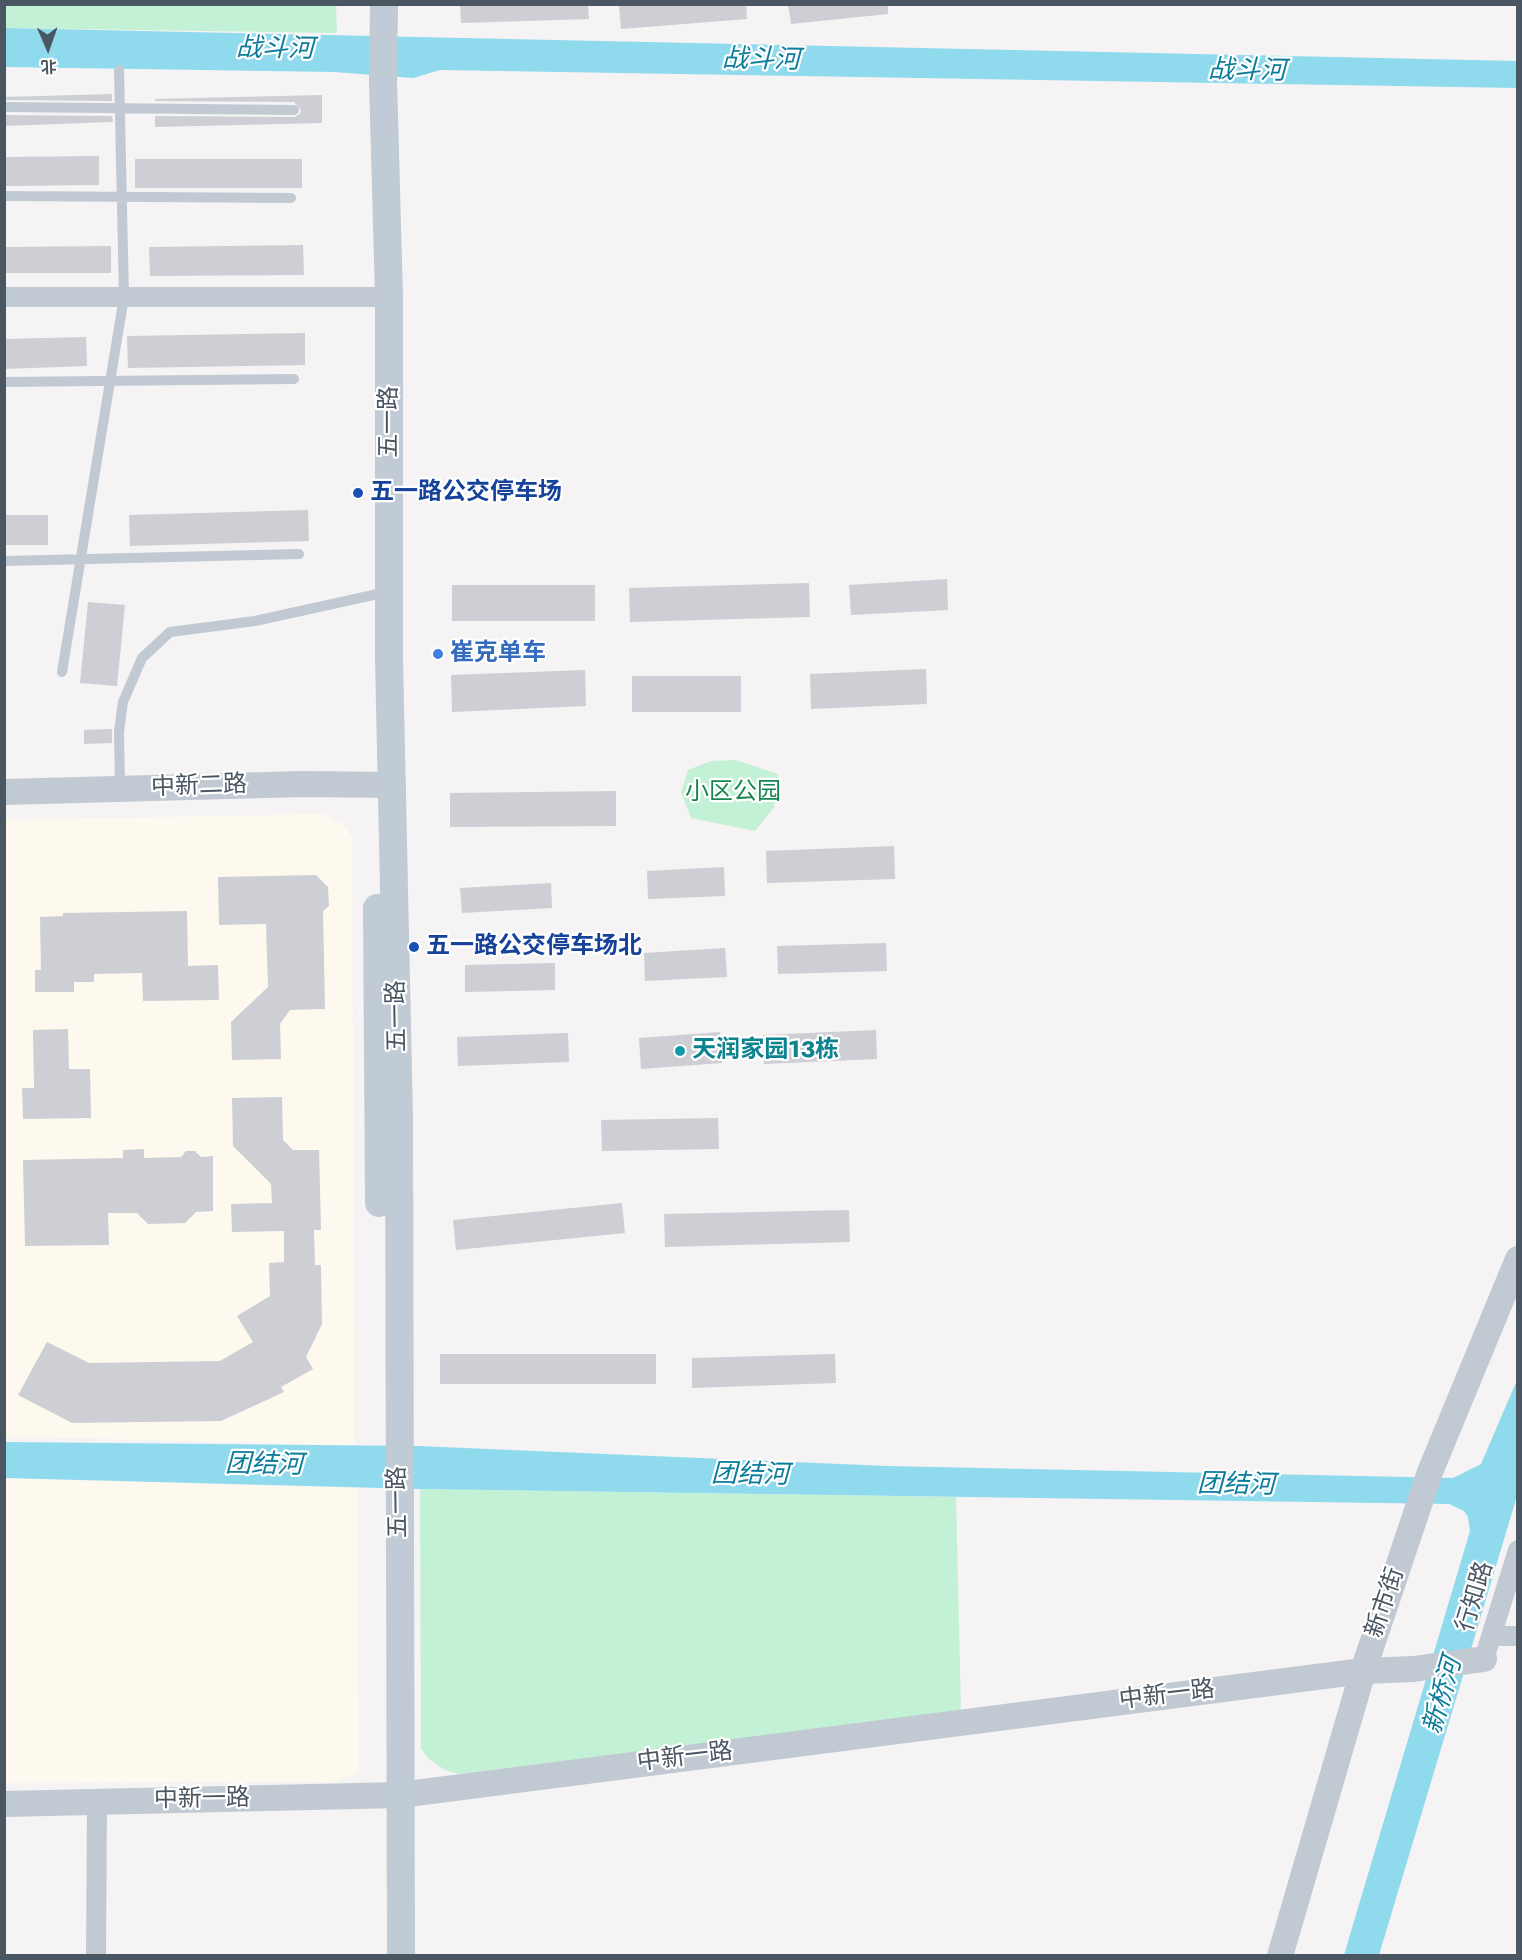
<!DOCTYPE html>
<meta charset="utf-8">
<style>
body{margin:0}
#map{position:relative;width:1522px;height:1960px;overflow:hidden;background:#f5f3f3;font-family:Jost,"Noto Sans SC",sans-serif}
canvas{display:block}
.frame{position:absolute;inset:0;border:6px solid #4a5661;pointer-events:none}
.north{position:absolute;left:18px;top:18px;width:60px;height:60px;-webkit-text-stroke:4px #fff;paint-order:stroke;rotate:178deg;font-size:16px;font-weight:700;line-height:24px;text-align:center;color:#4a5661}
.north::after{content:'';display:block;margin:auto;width:21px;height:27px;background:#4a5661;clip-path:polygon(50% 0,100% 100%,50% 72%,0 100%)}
</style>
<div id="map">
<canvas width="1522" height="1960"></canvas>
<div class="frame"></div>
<div class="north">北</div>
</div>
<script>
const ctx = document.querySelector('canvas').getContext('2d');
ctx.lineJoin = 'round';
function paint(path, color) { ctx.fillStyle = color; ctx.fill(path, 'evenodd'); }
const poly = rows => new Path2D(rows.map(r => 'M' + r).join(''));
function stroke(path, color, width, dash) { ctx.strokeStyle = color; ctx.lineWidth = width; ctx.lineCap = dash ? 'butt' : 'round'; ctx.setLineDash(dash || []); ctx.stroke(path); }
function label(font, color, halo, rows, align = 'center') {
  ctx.font = font + ' Jost,"Noto Sans SC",sans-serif'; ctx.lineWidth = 4.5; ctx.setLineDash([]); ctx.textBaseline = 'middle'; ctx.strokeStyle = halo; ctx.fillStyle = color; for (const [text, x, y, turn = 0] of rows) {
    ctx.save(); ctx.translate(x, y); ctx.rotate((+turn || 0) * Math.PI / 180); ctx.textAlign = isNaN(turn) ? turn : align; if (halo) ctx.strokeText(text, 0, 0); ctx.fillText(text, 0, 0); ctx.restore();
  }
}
paint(poly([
 [324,814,343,824,352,838,355,1446,5,1436,5,820],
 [5,1478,357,1488,359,1764,357,1772,336,1782,5,1783]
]), '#fdf9ef');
paint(poly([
 [5,4,336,4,337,33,5,28],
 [736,760,778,774,774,807,755,831,691,818,681,792,688,770,711,761],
 [420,1489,956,1497,961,1712,459,1774,445,1770,429,1759,421,1749]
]), '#c3f1d5');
paint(poly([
 [5,28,1517,61,1518,88,440,70,413,78,334,72,5,67],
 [1517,1380,1517,1496,1379,1955,1344,1955,1470,1531,1468,1517,1464,1511,1449,1504,420,1489,5,1478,5,1442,418,1446,887,1466,1453,1478,1481,1464]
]), '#90daee');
paint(poly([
 [460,4,588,4,589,19,461,23],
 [619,4,746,4,747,19,621,29],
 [788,4,888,4,888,14,791,24],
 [112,94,112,101,4,100,4,97],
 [322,95,322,123,155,127,155,116,294,117,300,114,301,110,294,102,155,101,155,99],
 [4,115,112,116,113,122,4,126],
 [99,156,99,185,4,186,4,157],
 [135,159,302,159,302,188,135,188],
 [303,245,304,275,150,276,149,247],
 [111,246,111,273,4,273,4,247],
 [305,333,305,365,128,368,127,336],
 [86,337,87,366,4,369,4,339],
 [308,510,309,541,130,546,129,515],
 [4,515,48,515,48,545,4,545],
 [947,579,948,610,851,615,849,585],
 [809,583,810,617,630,622,629,588],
 [452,585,595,585,595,621,452,621],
 [88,602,125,605,117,686,80,683],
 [926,669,927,704,811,709,810,674],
 [585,670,586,706,452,712,451,675],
 [632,676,741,676,741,712,632,712],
 [112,729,112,743,84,744,84,730],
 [616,791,616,826,450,827,450,793],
 [894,846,895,879,767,883,766,851],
 [724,867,725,896,648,899,647,871],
 [316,875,328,887,329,906,323,911,325,1009,290,1010,280,1024,281,1059,232,1060,231,1022,268,987,266,924,219,925,218,877],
 [551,883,552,908,462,913,460,888],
 [187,911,188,966,218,965,219,1000,143,1001,142,973,94,974,94,982,74,982,74,992,35,992,35,970,41,970,40,917,63,916,63,913],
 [886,943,887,971,778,974,777,946],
 [725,948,727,977,645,981,644,953],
 [555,963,555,990,465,992,465,965],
 [68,1029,69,1069,90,1069,91,1118,23,1119,22,1088,34,1088,33,1030],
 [876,1030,877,1059,764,1064,763,1035],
 [720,1032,722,1063,641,1069,639,1038],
 [568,1033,569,1062,458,1066,457,1037],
 [282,1097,283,1140,293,1150,319,1150,321,1230,314,1230,315,1265,321,1265,322,1324,306,1357,313,1369,281,1387,284,1392,221,1421,72,1423,18,1395,47,1342,89,1363,220,1361,253,1342,237,1316,270,1296,269,1263,284,1262,284,1231,232,1232,231,1204,272,1203,271,1184,233,1146,232,1098],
 [718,1118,719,1149,602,1151,601,1120],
 [144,1149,144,1158,181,1157,186,1151,195,1151,201,1157,213,1156,213,1211,196,1212,185,1223,148,1224,137,1213,108,1213,109,1245,25,1246,23,1160,123,1158,123,1150],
 [622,1203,625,1233,456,1250,453,1220],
 [849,1210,850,1242,665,1247,664,1214],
 [440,1354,656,1354,656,1384,440,1384],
 [835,1354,836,1383,692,1388,692,1358]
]), '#cdcfd5');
stroke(poly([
 [4,107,294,110],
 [4,196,291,198],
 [4,382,294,379],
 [4,561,299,554],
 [62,672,124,297,119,70],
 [120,789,119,732,123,702,142,658,170,632,255,621,387,592]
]), '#c1cad2', 10);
stroke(poly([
 [4,297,389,297],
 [1491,1636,1518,1636],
 [1484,1659,1518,1550],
 [96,1956,97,1803]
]), '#c1cad2', 20);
stroke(poly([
 [4,792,303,784,393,785],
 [4,1804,400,1795,1363,1671,1414,1669,1484,1659],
 [1280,1956,1363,1671,1430,1472,1518,1259]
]), '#c1cad2', 26);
stroke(poly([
 [384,4,383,80,389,297,389,659,399,1118,401,1956],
 [377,908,379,1203]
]), '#c1cbd6', 28);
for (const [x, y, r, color] of [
 [358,493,6,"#1a4fb4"],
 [438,654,6,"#3f7fe0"],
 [414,947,6,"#1a4fb4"],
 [680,1051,6,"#0f9aa8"]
]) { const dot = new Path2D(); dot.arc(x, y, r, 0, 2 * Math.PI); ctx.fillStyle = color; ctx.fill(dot); stroke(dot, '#fff', 2); }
label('24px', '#4a5661', '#fff', [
 ["五一路",390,422,-90],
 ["中新二路",199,787,-2],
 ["五一路",398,1016,-91],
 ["五一路",399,1502,-91],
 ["行知路",1476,1597,-73],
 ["新市街",1386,1603,-71],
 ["中新一路",1167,1696,-7],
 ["中新一路",685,1758,-7],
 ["中新一路",202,1800,-1]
]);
label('bold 24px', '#164399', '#fff', [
 ["五一路公交停车场",370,493],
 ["五一路公交停车场北",426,947]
], 'left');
label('bold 24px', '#366cbe', '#fff', [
 ["崔克单车",450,654]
], 'left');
label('24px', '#17864f', '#fff', [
 ["小区公园",733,793]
]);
label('bold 24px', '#0d838f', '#fff', [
 ["天润家园13栋",692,1051]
], 'left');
label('italic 26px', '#0c7c9b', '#fff', [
 ["战斗河",275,50,1],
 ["战斗河",761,61,1],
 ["战斗河",1247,72,1],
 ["团结河",264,1466,1],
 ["团结河",750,1476,1],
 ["团结河",1236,1486,1],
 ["新桥河",1444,1696,-74]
]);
</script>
